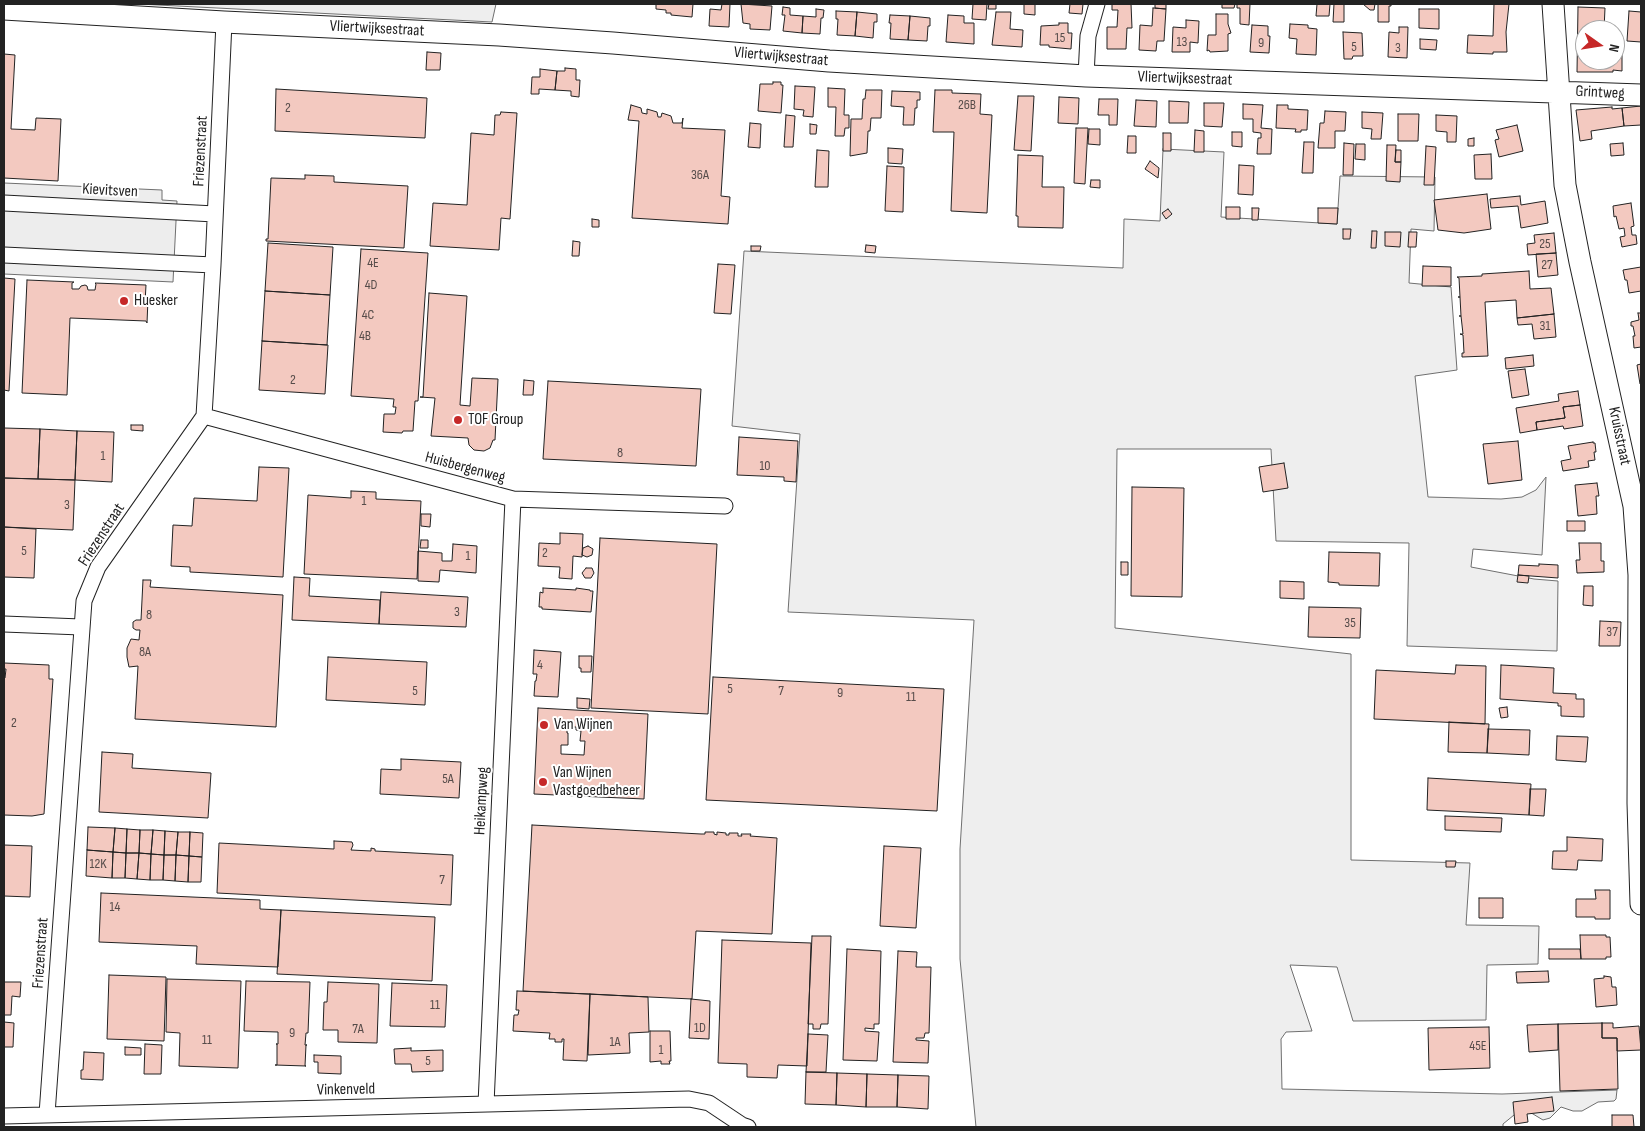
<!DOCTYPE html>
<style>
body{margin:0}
#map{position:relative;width:1645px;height:1131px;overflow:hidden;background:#fff;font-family:"Sofia Sans Condensed",sans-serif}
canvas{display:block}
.frame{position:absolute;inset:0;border:5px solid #222;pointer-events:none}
.north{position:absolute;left:1575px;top:20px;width:50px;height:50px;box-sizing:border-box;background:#fff;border:1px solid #a7a7a7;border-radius:50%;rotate:103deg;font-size:14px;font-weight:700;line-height:20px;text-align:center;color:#222}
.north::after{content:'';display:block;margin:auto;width:18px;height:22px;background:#c62828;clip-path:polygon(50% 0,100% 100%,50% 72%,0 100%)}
</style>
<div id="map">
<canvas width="1645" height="1131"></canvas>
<div class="frame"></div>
<div class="north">N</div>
</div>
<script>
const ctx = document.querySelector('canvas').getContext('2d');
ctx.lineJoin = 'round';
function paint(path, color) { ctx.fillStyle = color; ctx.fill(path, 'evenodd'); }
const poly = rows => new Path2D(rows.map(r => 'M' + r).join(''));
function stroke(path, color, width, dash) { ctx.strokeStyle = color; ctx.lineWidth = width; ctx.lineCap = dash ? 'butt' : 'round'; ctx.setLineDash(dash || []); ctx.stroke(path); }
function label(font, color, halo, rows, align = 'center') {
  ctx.font = font + ' "Sofia Sans Condensed",sans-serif'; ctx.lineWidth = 4; ctx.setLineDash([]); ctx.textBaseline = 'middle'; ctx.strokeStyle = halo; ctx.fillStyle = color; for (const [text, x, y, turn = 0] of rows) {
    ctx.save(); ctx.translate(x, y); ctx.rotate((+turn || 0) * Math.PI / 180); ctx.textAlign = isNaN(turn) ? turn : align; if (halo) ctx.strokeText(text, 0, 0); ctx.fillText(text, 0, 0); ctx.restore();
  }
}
const green = poly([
 [138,4,496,4,492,22,138,4],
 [1163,149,1224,152,1221,217,1337,224,1340,176,1435,177,1434,231,1411,229,1409,283,1451,287,1457,370,1415,376,1428,497,1501,499,1522,497,1536,490,1546,477,1542,555,1473,549,1471,567,1534,579,1558,581,1557,651,1407,646,1409,543,1276,541,1271,449,1117,449,1115,628,1351,654,1351,860,1470,863,1466,925,1539,926,1538,964,1487,965,1486,1020,1353,1021,1337,967,1290,965,1312,1031,1286,1032,1281,1039,1282,1089,1502,1094,1617,1090,1616,1099,1614,1101,1598,1102,1582,1111,1573,1111,1561,1107,1550,1118,1543,1120,1528,1111,1514,1115,1503,1124,1503,1127,976,1127,960,959,960,849,974,620,788,612,800,434,732,426,744,251,1123,268,1124,219,1160,221,1163,149]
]);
paint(green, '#eee');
stroke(green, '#6f6f6f', 1);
const parking = poly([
 [4,183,162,190,162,200,177,201,173,282,4,274,4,183]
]);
paint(parking, '#ededed');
stroke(parking, '#6f6f6f', 1);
const building = poly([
 [656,4,693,4,692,17,671,15,671,13,666,13,666,10,656,9,656,4],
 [722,4,730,4,729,27,709,26,710,9,721,10,722,4],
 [741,4,772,6,770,30,750,29,750,24,743,23,741,4],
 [973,4,987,4,986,20,972,19,973,4],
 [989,4,996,4,996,9,988,9,989,4],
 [1024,4,1035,4,1035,15,1024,14,1024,4],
 [1070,4,1083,4,1082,14,1069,13,1070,4],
 [1112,4,1131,4,1132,28,1127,28,1126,49,1107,49,1107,27,1117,27,1118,10,1112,10,1112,4],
 [1155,4,1166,4,1166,9,1155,8,1155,4],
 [1222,4,1235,4,1234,8,1222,8,1222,4],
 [1237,4,1250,4,1249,25,1240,24,1240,8,1237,8,1237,4],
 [1317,4,1330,4,1329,16,1316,16,1317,4],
 [1334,4,1344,4,1344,22,1333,22,1334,4],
 [1363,4,1375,4,1374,10,1370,10,1363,4],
 [1378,4,1391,4,1391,6,1389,6,1389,22,1378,22,1378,4],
 [1494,4,1509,4,1506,32,1507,52,1493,52,1493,54,1467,53,1468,35,1493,36,1494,4],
 [783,7,790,8,790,15,803,16,802,33,783,31,785,15,782,15,783,7],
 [1578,7,1605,8,1604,30,1585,30,1585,60,1615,60,1615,50,1622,50,1622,71,1613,70,1613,72,1577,72,1578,7],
 [1153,8,1166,9,1164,41,1157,41,1156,51,1139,50,1140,25,1152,26,1153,8],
 [816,9,824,10,823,18,821,18,820,34,802,33,803,16,816,17,816,9],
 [1419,9,1439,9,1439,29,1419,28,1419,9],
 [836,11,857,12,855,36,837,35,838,19,836,19,836,11],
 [1629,11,1641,12,1641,42,1627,41,1629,11],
 [857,12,877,14,877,22,874,22,873,38,855,36,857,12],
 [996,12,1011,12,1010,29,1023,30,1022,47,992,45,996,12],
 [1216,14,1228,14,1228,24,1231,33,1228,34,1228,51,1210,52,1209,50,1207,51,1208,35,1216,35,1216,14],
 [890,15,910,16,908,40,890,39,891,23,889,23,890,15],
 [948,15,964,16,964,23,974,23,974,44,946,42,948,15],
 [910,16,930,18,930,26,928,26,927,41,908,40,910,16],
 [1186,20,1199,21,1198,43,1190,42,1190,52,1172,52,1173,27,1186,28,1186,20],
 [1059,23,1068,23,1068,33,1072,33,1071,49,1049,47,1049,45,1040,45,1041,26,1059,25,1059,23],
 [1290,24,1308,25,1308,28,1317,29,1316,55,1296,54,1297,39,1289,38,1290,24],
 [1252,25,1268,26,1268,36,1270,36,1269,53,1250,52,1252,25],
 [1399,27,1408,27,1407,58,1388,57,1389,32,1399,33,1399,27],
 [1343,32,1362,33,1363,56,1353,56,1352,59,1344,59,1343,32],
 [1420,39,1437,40,1436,50,1420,49,1420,39],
 [427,52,441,53,440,70,426,70,427,52],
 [4,54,15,55,11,129,35,130,36,118,61,119,58,181,4,178,4,54],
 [565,68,576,69,576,80,580,80,579,97,571,96,571,91,555,90,557,71,565,71,565,68],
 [540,69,557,71,555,90,539,89,539,94,531,94,532,77,540,77,540,69],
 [773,82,781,82,781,85,783,85,781,113,758,111,760,84,773,84,773,82],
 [795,86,815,87,813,117,803,116,804,110,794,109,795,86],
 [828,88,845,89,844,115,849,115,849,128,845,128,844,136,835,136,836,107,828,107,828,88],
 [276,89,427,98,425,138,275,131,276,89],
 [866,90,882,90,881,118,871,118,870,131,868,131,867,153,850,156,851,119,862,119,863,99,865,99,866,90],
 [935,90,952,90,952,93,981,94,980,114,992,115,987,213,951,211,954,132,933,132,935,90],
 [892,91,920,92,920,100,917,100,917,108,915,108,914,125,903,125,904,107,891,106,892,91],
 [1018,96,1034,96,1031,151,1014,150,1018,96],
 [1059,97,1079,98,1078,124,1058,123,1059,97],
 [1099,99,1118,99,1117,125,1109,125,1109,115,1098,115,1099,99],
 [1136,100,1157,101,1156,127,1134,126,1136,100],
 [1169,101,1189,102,1188,123,1169,123,1169,101],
 [1204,103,1224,103,1222,127,1204,126,1204,103],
 [1243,104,1263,105,1261,128,1272,129,1271,154,1257,154,1258,138,1261,138,1261,133,1253,132,1253,119,1243,119,1243,104],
 [631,105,641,108,642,113,647,114,647,109,657,112,658,117,661,117,662,113,671,116,673,123,682,123,683,118,682,128,725,130,721,196,730,197,728,224,632,218,639,121,628,120,631,105],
 [1277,105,1288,105,1288,109,1308,110,1307,130,1301,130,1301,132,1295,132,1296,129,1276,128,1277,105],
 [1641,106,1641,125,1624,126,1622,108,1641,106],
 [1612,107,1612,109,1622,108,1624,126,1591,131,1592,139,1580,141,1576,110,1612,107],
 [1325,111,1346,112,1345,131,1335,131,1335,148,1318,148,1320,123,1324,123,1325,111],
 [501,112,517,113,510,219,501,218,499,250,430,246,433,203,467,205,471,133,494,135,495,115,500,115,501,112],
 [1362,112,1383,113,1381,139,1371,139,1372,129,1362,128,1362,112],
 [1398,114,1419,114,1418,141,1398,141,1398,114],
 [786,115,795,116,793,147,784,147,786,115],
 [1436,115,1457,116,1456,142,1447,142,1447,132,1436,131,1436,115],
 [750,123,761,124,760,148,748,147,750,123],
 [810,124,817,125,816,134,810,134,810,124],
 [1517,125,1523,151,1499,157,1495,140,1499,139,1496,130,1517,125],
 [1076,128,1088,128,1085,184,1074,183,1076,128],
 [1089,129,1100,129,1100,145,1088,144,1089,129],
 [1195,130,1204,131,1204,152,1194,152,1195,130],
 [1232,132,1242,132,1242,147,1232,146,1232,132],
 [1163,133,1171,133,1171,151,1163,151,1163,133],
 [1128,136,1136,136,1136,153,1127,153,1128,136],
 [1474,138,1474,146,1468,146,1468,139,1474,138],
 [1304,142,1314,142,1313,173,1302,173,1304,142],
 [1344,143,1354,144,1353,175,1343,175,1344,143],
 [1623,143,1624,155,1611,156,1610,144,1623,143],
 [1356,144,1365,144,1365,160,1355,159,1356,144],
 [1387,145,1396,145,1395,162,1401,162,1400,182,1386,181,1387,145],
 [1426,146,1436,147,1434,185,1424,185,1426,146],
 [888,148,903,149,902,164,888,163,888,148],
 [817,150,829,151,828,187,815,187,817,150],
 [1396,150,1401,150,1401,162,1395,162,1396,150],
 [1491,154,1492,179,1475,179,1474,155,1491,154],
 [1018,155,1043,156,1042,187,1064,187,1063,228,1018,227,1018,216,1016,216,1018,155],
 [1150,161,1159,168,1158,178,1145,169,1150,161],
 [1239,165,1254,166,1253,195,1238,194,1239,165],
 [887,166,904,167,903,212,885,211,887,166],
 [305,175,334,176,334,182,408,186,404,248,266,241,266,239,268,239,271,178,305,179,305,175],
 [1091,180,1100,180,1100,188,1090,187,1091,180],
 [1487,194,1491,229,1464,233,1438,230,1434,200,1487,194],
 [1520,196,1521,205,1545,201,1548,223,1521,228,1518,206,1491,208,1490,199,1520,196],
 [1631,203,1634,226,1631,227,1632,235,1636,235,1637,244,1622,247,1620,237,1625,236,1624,228,1619,229,1616,216,1614,217,1613,206,1631,203],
 [1226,207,1240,207,1240,219,1226,219,1226,207],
 [1252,208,1259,208,1258,220,1252,220,1252,208],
 [1318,208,1338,208,1337,224,1318,223,1318,208],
 [1168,209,1172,214,1166,219,1162,213,1168,209],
 [592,219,599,220,599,227,592,227,592,219],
 [1343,229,1351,229,1350,239,1343,239,1343,229],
 [1372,231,1377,231,1376,248,1371,248,1372,231],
 [1385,232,1401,232,1400,247,1385,246,1385,232],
 [1409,232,1417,232,1416,247,1408,247,1409,232],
 [1554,233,1556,253,1528,255,1527,244,1535,243,1534,235,1554,233],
 [573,241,580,242,579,256,572,256,573,241],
 [268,243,333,247,330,295,265,291,268,243],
 [866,245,876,246,875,253,865,252,866,245],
 [751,246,761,246,760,251,751,251,751,246],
 [361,249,428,253,418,401,415,401,413,431,403,431,402,433,383,432,384,414,395,414,396,407,393,407,394,399,351,396,361,249],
 [1556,253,1558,275,1538,277,1536,254,1556,253],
 [718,264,735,265,731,314,714,313,718,264],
 [1423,266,1451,267,1451,286,1422,286,1423,266],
 [1641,267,1641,291,1629,293,1627,280,1625,280,1623,270,1641,267],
 [1529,271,1530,289,1551,288,1554,314,1517,318,1516,300,1485,302,1488,356,1462,357,1462,353,1464,353,1463,335,1460,334,1463,334,1461,316,1459,316,1461,316,1460,297,1458,297,1460,297,1459,278,1457,277,1482,276,1482,274,1529,271],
 [4,278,15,279,9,391,4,390,4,278],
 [27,280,74,282,72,283,72,289,79,289,81,286,85,285,87,286,88,290,95,290,96,284,95,283,146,285,145,303,147,303,147,299,148,299,147,323,146,321,70,318,67,395,22,393,27,280],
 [265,291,330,295,327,345,262,341,265,291],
 [429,293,467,296,460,405,470,406,472,378,498,379,495,440,493,440,490,448,484,451,474,450,469,445,468,438,431,436,435,398,420,397,423,397,429,293],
 [1638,313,1641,313,1641,347,1634,348,1633,336,1635,336,1633,326,1631,326,1631,322,1639,320,1638,313],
 [1554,314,1556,337,1534,339,1532,324,1518,325,1517,318,1554,314],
 [262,341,328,345,325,394,259,390,262,341],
 [1533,355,1534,366,1506,369,1505,358,1533,355],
 [1641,364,1641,383,1640,384,1637,365,1641,364],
 [1525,369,1529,395,1512,398,1508,371,1525,369],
 [524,380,534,381,533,395,523,395,524,380],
 [548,381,701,389,696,466,543,459,548,381],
 [1578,391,1580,405,1563,407,1565,418,1536,422,1537,430,1520,433,1516,408,1559,401,1558,394,1578,391],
 [1580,405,1583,426,1564,429,1563,426,1537,430,1536,422,1565,418,1563,407,1580,405],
 [131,425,143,425,143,431,131,430,131,425],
 [4,428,40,429,38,479,4,478,4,428],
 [40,429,77,431,75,480,38,479,40,429],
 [77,431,114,432,112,482,75,480,77,431],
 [739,437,798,441,796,482,784,481,784,477,737,475,739,437],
 [1518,441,1522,480,1488,484,1483,444,1518,441],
 [1593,442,1593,443,1595,443,1596,452,1594,452,1595,460,1588,461,1589,467,1563,471,1561,461,1571,459,1568,446,1593,442],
 [1284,463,1288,488,1263,492,1259,467,1284,463],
 [259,467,289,468,283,577,190,572,190,567,171,566,173,525,192,526,194,498,257,501,259,467],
 [4,478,75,480,73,530,4,527,4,478],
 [1597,483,1599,496,1596,496,1597,514,1578,516,1575,485,1597,483],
 [1132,487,1184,488,1182,597,1131,596,1132,487],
 [351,491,376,492,376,499,421,501,417,579,304,574,308,495,351,498,351,491],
 [421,514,431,514,430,527,421,526,421,514],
 [1567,521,1585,521,1585,531,1567,531,1567,521],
 [4,527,36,529,34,578,4,577,4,527],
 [560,533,583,534,582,557,573,556,572,579,559,578,560,567,538,566,539,543,560,544,560,533],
 [600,538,717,544,708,714,591,708,600,538],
 [421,540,428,540,428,548,420,548,421,540],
 [1579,543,1601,543,1601,561,1604,561,1604,572,1577,573,1576,560,1580,560,1579,543],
 [453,544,477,546,476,573,440,570,439,582,418,581,418,551,442,553,442,561,452,561,453,544],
 [588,546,593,549,592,555,587,557,582,555,583,548,588,546],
 [1329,552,1380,553,1379,586,1339,585,1339,583,1328,582,1329,552],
 [1121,562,1128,562,1128,575,1121,575,1121,562],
 [1539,564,1558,565,1558,578,1518,575,1519,565,1539,566,1539,564],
 [586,568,592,568,594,573,591,578,585,578,582,573,586,568],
 [1518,575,1529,576,1528,583,1517,582,1518,575],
 [294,577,310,578,309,596,380,600,379,624,292,620,294,577],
 [143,580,151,580,150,587,283,595,276,727,135,719,138,666,129,667,127,657,127,648,131,639,139,640,140,630,136,630,133,628,133,622,136,620,141,620,143,580],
 [1280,581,1304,582,1304,599,1280,598,1280,581],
 [1584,586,1593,586,1593,606,1583,605,1584,586],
 [543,588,576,590,576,588,590,590,590,591,593,591,591,612,542,609,542,607,539,607,540,592,543,593,543,588],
 [381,592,468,597,466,627,379,624,381,592],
 [1309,607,1361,608,1360,638,1308,637,1309,607],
 [1600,621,1621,622,1620,646,1599,646,1600,621],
 [534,650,561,652,558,697,534,696,535,681,536,681,537,674,533,674,534,650],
 [579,656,592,656,591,672,581,672,581,668,579,668,579,656],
 [328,657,427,662,425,705,326,700,328,657],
 [4,663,49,665,49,679,53,679,44,814,32,816,4,815,4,678,5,678,6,669,4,669,4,663],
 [1456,665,1486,666,1485,724,1374,719,1376,670,1455,674,1456,665],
 [1501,665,1554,668,1553,693,1576,694,1576,699,1584,699,1584,717,1561,716,1561,706,1558,706,1558,703,1500,699,1501,665],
 [713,677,944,689,937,811,706,800,713,677],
 [577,698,590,699,589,709,577,708,577,698],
 [1507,707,1508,717,1501,718,1499,708,1507,707],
 [538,708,648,714,644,799,534,794,538,708],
 [567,727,576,727,576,730,581,731,580,741,585,741,584,755,561,754,561,745,568,745,568,733,567,733,567,727],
 [1449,722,1489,724,1487,753,1448,752,1449,722],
 [1488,729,1530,730,1529,755,1487,753,1488,729],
 [1557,736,1588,737,1586,762,1556,760,1557,736],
 [102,752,133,754,132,768,211,773,208,818,99,812,102,752],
 [401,759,461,762,459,798,380,794,381,769,401,770,401,759],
 [1428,778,1531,784,1529,815,1427,810,1428,778],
 [1530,789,1546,789,1544,816,1529,815,1530,789],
 [1445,816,1502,818,1501,832,1445,830,1445,816],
 [532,825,701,834,705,834,705,832,714,832,714,834,717,835,717,832,726,833,726,835,729,835,729,833,738,833,738,836,742,836,741,834,751,834,750,836,777,838,772,934,696,931,692,999,523,991,532,825],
 [88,827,115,828,113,852,87,850,88,827],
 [115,828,127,829,126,853,113,852,115,828],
 [127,829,140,830,139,853,126,853,127,829],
 [140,830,153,830,151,854,139,853,140,830],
 [153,830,165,831,164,855,151,854,153,830],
 [165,831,178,832,176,855,164,855,165,831],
 [178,832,190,832,189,856,176,855,178,832],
 [190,832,203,833,202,857,189,856,190,832],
 [1567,837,1603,839,1602,861,1578,860,1577,870,1552,869,1553,851,1567,851,1567,837],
 [334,841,352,842,353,845,351,850,371,851,371,848,375,849,375,851,453,855,451,905,217,893,219,843,334,849,334,841],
 [4,845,32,846,30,897,4,896,4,845],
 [884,846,921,848,916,928,880,926,884,846],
 [87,850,113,852,112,878,86,876,87,850],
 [113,852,126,853,125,878,112,878,113,852],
 [126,853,139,853,137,879,125,878,126,853],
 [139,853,151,854,150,880,137,879,139,853],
 [151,854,164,855,163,880,150,880,151,854],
 [164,855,176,855,175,881,163,880,164,855],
 [176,855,189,856,188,882,175,881,176,855],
 [189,856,202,857,201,882,188,882,189,856],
 [1446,861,1456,861,1455,867,1446,867,1446,861],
 [1595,890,1610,890,1610,919,1595,919,1595,917,1576,917,1576,899,1596,899,1595,890],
 [101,893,260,900,260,909,281,910,278,967,196,964,197,946,99,942,101,893],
 [1479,898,1503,898,1503,918,1479,918,1479,898],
 [281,910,435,917,432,981,277,974,281,910],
 [1580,935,1606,935,1606,937,1610,937,1611,957,1606,957,1606,959,1581,959,1580,935],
 [812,936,831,936,828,1024,821,1024,820,1029,813,1029,813,1024,808,1024,812,936],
 [722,940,811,943,807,1066,778,1065,777,1078,747,1077,747,1064,718,1063,722,940],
 [847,949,881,951,879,1024,874,1024,874,1029,865,1028,865,1031,879,1032,877,1061,843,1060,847,949],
 [1549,949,1580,949,1581,959,1549,959,1549,949],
 [898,951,917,952,916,967,931,967,929,1033,925,1033,924,1038,916,1038,916,1040,929,1041,928,1063,893,1062,898,951],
 [1548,971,1549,982,1517,983,1516,972,1548,971],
 [109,975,166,977,164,1041,107,1039,109,975],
 [1604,976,1611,977,1612,987,1616,987,1617,1005,1596,1007,1594,979,1604,978,1604,976],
 [167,979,241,981,238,1068,179,1066,180,1033,166,1032,167,979],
 [246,981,310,982,308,1033,306,1033,305,1045,307,1045,306,1045,305,1066,306,1066,275,1065,277,1065,277,1044,276,1044,278,1044,278,1032,244,1031,246,981],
 [4,982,21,982,20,997,12,996,11,1015,4,1015,4,982],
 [328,982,379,984,377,1043,338,1042,338,1030,323,1030,324,1002,327,1002,328,982],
 [392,983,447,985,445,1027,390,1026,392,983],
 [517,991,590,994,587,1061,563,1060,564,1039,562,1039,562,1042,555,1042,555,1039,549,1039,550,1033,513,1031,514,1015,518,1015,519,1010,516,1010,517,991],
 [590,994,648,997,649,1032,629,1033,630,1053,588,1055,590,994],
 [691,999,710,1001,709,1039,689,1038,691,999],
 [4,1022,14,1023,13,1047,4,1047,4,1022],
 [1602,1023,1613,1023,1613,1028,1639,1026,1641,1050,1617,1051,1617,1038,1602,1038,1602,1023],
 [1602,1023,1602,1038,1617,1038,1618,1089,1560,1091,1558,1024,1602,1023],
 [1558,1024,1558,1050,1529,1052,1527,1025,1558,1024],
 [1489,1027,1490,1068,1429,1070,1428,1028,1489,1027],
 [650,1031,670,1031,671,1061,669,1061,670,1064,661,1064,661,1061,650,1062,650,1031],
 [808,1034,828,1035,826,1072,806,1072,808,1034],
 [145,1044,162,1045,161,1074,144,1074,145,1044],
 [125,1047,141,1048,141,1055,125,1055,125,1047],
 [411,1048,411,1051,443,1050,443,1071,412,1072,411,1064,395,1064,394,1049,411,1048],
 [84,1052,104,1053,103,1080,81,1079,81,1070,83,1070,84,1052],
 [314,1055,341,1056,341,1074,318,1073,318,1062,314,1062,314,1055],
 [806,1072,837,1073,836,1105,805,1104,806,1072],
 [837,1073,867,1074,866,1107,836,1105,837,1073],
 [867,1074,898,1075,897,1107,866,1107,867,1074],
 [898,1075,929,1076,928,1109,897,1107,898,1075],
 [1552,1097,1554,1111,1527,1114,1528,1122,1515,1124,1513,1102,1552,1097],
 [1612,1115,1633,1115,1634,1127,1612,1127,1612,1115]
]);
paint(building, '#f3c9c0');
stroke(building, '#222', 1);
const street = poly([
 [1086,76,1088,36,1097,4],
 [4,203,215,214],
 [4,255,213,265],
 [204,416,513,499,725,506],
 [4,624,81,627],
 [486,1104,513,499],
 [47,1114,84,601,98,567,204,416,213,265,224,22],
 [4,1116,689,1099,709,1103,742,1125,748,1127]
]);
const secondary = poly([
 [1553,4,1565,185,1580,262,1634,506,1639,575,1638,803,1641,904],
 [4,9,224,22,499,35,613,43,829,61,1086,76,1641,95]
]);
stroke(street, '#222', 17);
stroke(secondary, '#222', 23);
stroke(street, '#fff', 15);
stroke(secondary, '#fff', 21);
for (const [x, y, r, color] of [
 [124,301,5,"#c62828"],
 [458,420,5,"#c62828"],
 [544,725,5,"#c62828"],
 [543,782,5,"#c62828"]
]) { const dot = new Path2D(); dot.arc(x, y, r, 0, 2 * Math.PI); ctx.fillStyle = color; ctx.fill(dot); stroke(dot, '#fff', 2); }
label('14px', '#564c4a', null, [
 ["15",1060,38],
 ["13",1182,42],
 ["9",1261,43],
 ["5",1354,47],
 ["3",1398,48],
 ["26B",967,105],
 ["2",288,108],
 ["36A",700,175],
 ["25",1545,244],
 ["4E",373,263],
 ["27",1547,265],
 ["4D",371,285],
 ["4C",368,315],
 ["31",1545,326],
 ["4B",365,336],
 ["2",293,380],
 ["8",620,453],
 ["1",103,456],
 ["10",765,466],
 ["1",364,501],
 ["3",67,505],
 ["5",24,551],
 ["2",545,553],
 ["1",468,556],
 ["3",457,612],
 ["8",149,615],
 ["35",1350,623],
 ["37",1612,632],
 ["8A",145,652],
 ["4",540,665],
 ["5",730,689],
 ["5",415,691],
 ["7",781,691],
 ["9",840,693],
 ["11",911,697],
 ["2",14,723],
 ["5A",448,779],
 ["12K",98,864],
 ["7",442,880],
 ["14",115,907],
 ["11",435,1005],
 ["1D",700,1028],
 ["7A",358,1029],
 ["9",292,1033],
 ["11",207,1040],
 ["1A",615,1042],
 ["45E",1478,1046],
 ["1",661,1050],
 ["5",428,1061]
]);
label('16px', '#222', '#fff', [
 ["Vliertwijksestraat",377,29,3],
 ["Vliertwijksestraat",781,57,5],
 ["Vliertwijksestraat",1185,79,2],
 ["Grintweg",1600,93,3],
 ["Friezenstraat",201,151,-87],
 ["Kievitsven",110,191,3],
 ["Kruisstraat",1619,436,78],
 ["Huisbergenweg",465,468,15],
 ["Friezenstraat",102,535,-57],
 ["Heikampweg",482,801,-87],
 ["Friezenstraat",41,953,-86],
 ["Vinkenveld",346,1090,-1]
]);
label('16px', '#222', '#fff', [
 ["Huesker",134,301],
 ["TOF Group",468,420],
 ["Van Wijnen",554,725],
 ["Van Wijnen",553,773],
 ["Vastgoedbeheer",553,791]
], 'left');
</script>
